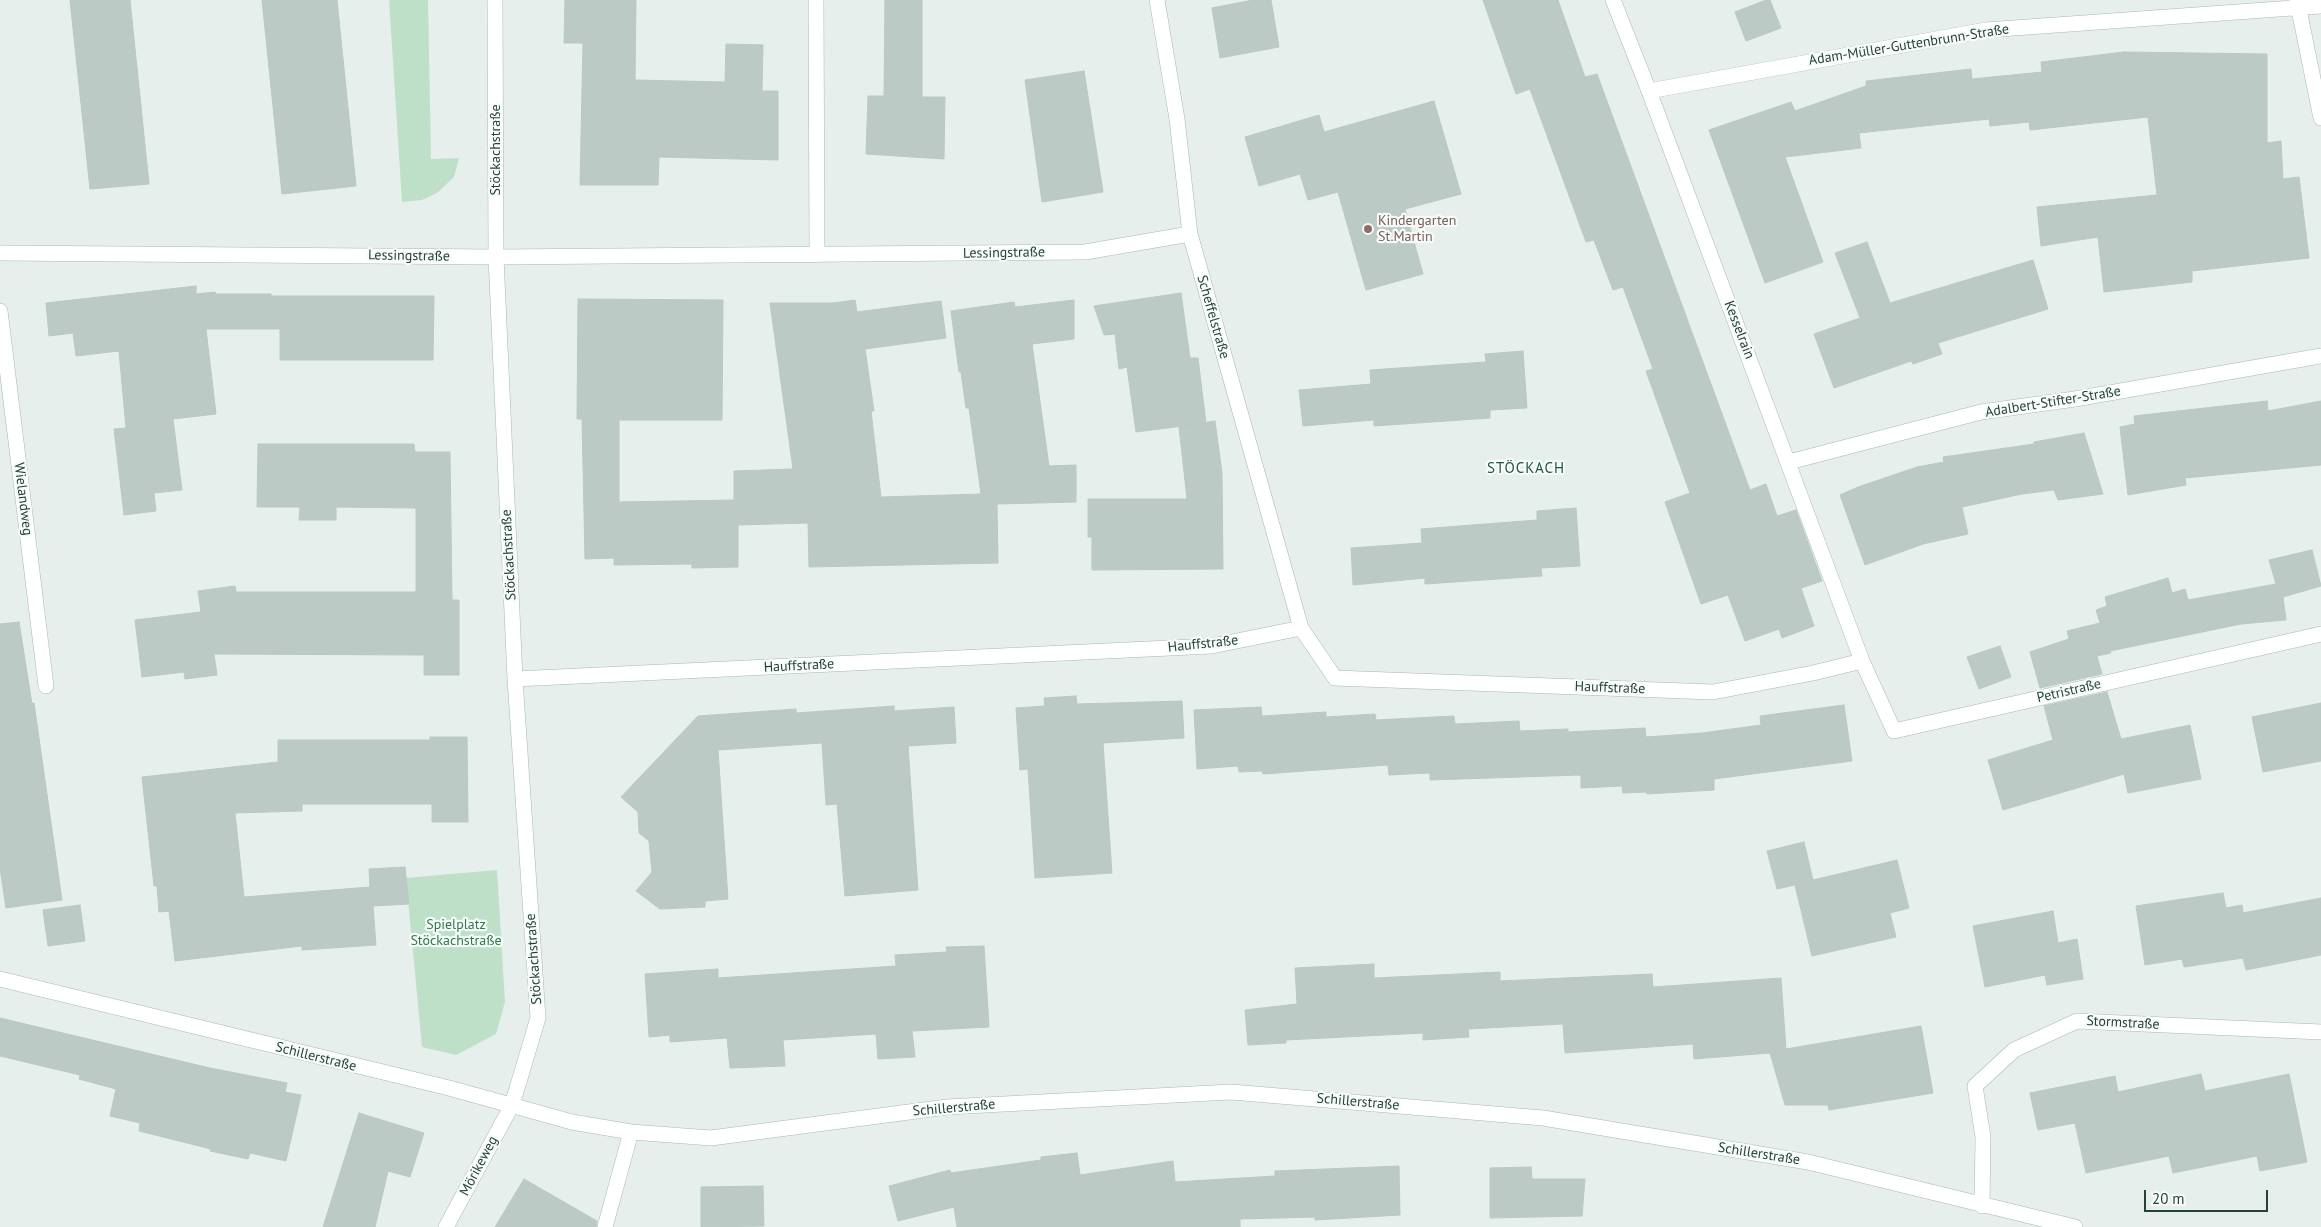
<!DOCTYPE html>
<meta charset="utf-8">
<style>
body{margin:0}
#map{position:relative;width:2321px;height:1227px;overflow:hidden;background:#e6efeb;font-family:"PT Sans",sans-serif}
canvas{display:block}
.scale{position:absolute;left:2144px;top:1190px;width:124px;height:22px;box-sizing:border-box;border:2px solid #24423a;border-top:0;padding-left:6px;font-size:15px;line-height:18px;white-space:nowrap;color:#24423a;-webkit-text-stroke:4px #f7fbf9;paint-order:stroke}
</style>
<div id="map">
<canvas width="2321" height="1227"></canvas>
<div class="scale">20 m</div>
</div>
<script>
const ctx = document.querySelector('canvas').getContext('2d');
ctx.lineJoin = 'round';
function paint(path, color) { ctx.fillStyle = color; ctx.fill(path, 'evenodd'); }
const poly = rows => new Path2D(rows.map(r => 'M' + r).join(''));
function stroke(path, color, width, dash) { ctx.strokeStyle = color; ctx.lineWidth = width; ctx.lineCap = dash ? 'butt' : 'round'; ctx.setLineDash(dash || []); ctx.stroke(path); }
function label(font, color, halo, rows, align = 'center') {
  ctx.font = font + ' "PT Sans",sans-serif'; ctx.lineWidth = 4.5; ctx.setLineDash([]); ctx.textBaseline = 'middle'; ctx.strokeStyle = halo; ctx.fillStyle = color; for (const [text, x, y, turn = 0] of rows) {
    ctx.save(); ctx.translate(x, y); ctx.rotate((+turn || 0) * Math.PI / 180); ctx.textAlign = isNaN(turn) ? turn : align; if (halo) ctx.strokeText(text, 0, 0); ctx.fillText(text, 0, 0); ctx.restore();
  }
}
paint(poly([
 [389,0,428,0,431,159,459,158,454,177,437,193,422,200,402,202],
 [497,870,505,1002,496,1034,456,1055,422,1047,406,878]
]), '#bfe0c8');
const building = poly([
 [70,0,130,0,149,184,90,189,70,0],
 [262,0,337,0,356,186,282,194,262,0],
 [565,0,636,0,635,80,725,82,726,44,763,45,762,91,778,91,778,160,659,157,658,185,580,185,583,43,564,43,565,0],
 [885,0,922,0,922,97,945,97,944,159,866,154,868,96,884,96,885,0],
 [1253,0,1271,0,1279,47,1220,58,1212,8,1253,0],
 [1483,0,1558,0,1585,77,1597,74,1750,490,1766,484,1777,516,1796,510,1822,581,1801,588,1814,626,1782,638,1779,629,1745,641,1728,595,1701,604,1665,502,1690,493,1646,371,1653,369,1623,287,1613,290,1594,240,1586,242,1530,89,1516,94,1483,0],
 [1766,0,1770,0,1781,28,1746,41,1735,12,1766,0],
 [2124,52,2267,54,2267,143,2281,141,2283,179,2299,177,2309,258,2192,271,2192,282,2104,292,2098,237,2041,246,2037,207,2157,195,2148,117,2030,130,2029,122,1990,126,1989,119,1859,133,1861,148,1785,157,1823,262,1765,283,1709,130,1791,102,1795,111,1866,86,1866,81,1971,69,1972,79,2042,72,2041,62,2124,52],
 [1084,71,1103,192,1042,202,1025,80,1084,71],
 [1434,101,1461,194,1405,209,1423,274,1366,290,1338,192,1308,200,1300,174,1259,186,1245,137,1319,115,1324,132,1434,101],
 [1867,242,1890,303,2033,260,2048,309,1938,343,1942,354,1913,364,1911,361,1834,388,1814,334,1860,318,1835,253,1867,242],
 [196,286,196,294,215,292,216,294,271,294,271,296,434,296,433,360,280,360,280,329,206,329,216,414,173,419,182,490,154,493,156,511,124,515,114,429,126,428,119,351,76,356,73,333,49,336,46,303,196,286],
 [1181,293,1190,358,1198,358,1206,423,1136,432,1127,367,1119,369,1115,334,1104,335,1094,306,1181,293],
 [578,299,723,300,722,420,619,420,619,502,734,500,734,471,793,469,770,303,833,303,855,300,857,312,941,301,946,338,865,349,874,411,871,411,881,497,981,494,969,408,966,408,961,372,959,372,951,311,1014,302,1015,307,1074,300,1074,339,1032,344,1049,466,1076,465,1076,502,997,504,998,563,809,567,808,523,738,525,738,567,692,568,692,564,614,565,614,558,585,559,582,419,577,419,578,299],
 [1523,351,1527,408,1490,410,1490,418,1374,426,1374,420,1303,426,1299,390,1371,384,1370,370,1486,362,1485,354,1523,351],
 [2267,401,2268,411,2321,401,2321,465,2185,478,2186,485,2128,495,2120,427,2135,424,2134,416,2267,401],
 [1215,421,1222,473,1223,569,1092,570,1092,537,1088,537,1088,499,1187,499,1179,427,1215,421],
 [2084,433,2103,494,2058,500,2054,490,2022,494,1962,507,1968,534,1923,544,1865,565,1840,495,1858,487,1917,467,1944,462,1943,457,2034,444,2034,442,2084,433],
 [258,444,414,444,415,452,450,452,452,600,459,600,459,675,424,675,424,655,214,654,217,675,185,679,184,672,142,677,135,620,201,612,198,591,235,586,236,592,416,592,416,508,336,507,336,520,299,520,300,507,257,507,258,444],
 [1576,508,1580,566,1541,568,1542,576,1425,584,1425,578,1353,585,1351,548,1422,543,1421,529,1537,520,1537,511,1576,508],
 [2312,550,2321,586,2283,597,2286,620,2241,624,2110,651,2111,653,2097,656,2102,674,2040,688,2030,652,2069,639,2067,631,2100,623,2096,610,2107,606,2105,597,2168,578,2172,593,2185,589,2188,600,2276,584,2269,560,2312,550],
 [19,622,32,704,34,703,62,900,6,908,0,868,0,624,19,622],
 [2000,646,2011,677,1979,689,1967,657,2000,646],
 [2107,692,2121,739,2190,725,2201,779,2128,793,2124,774,2003,810,1988,760,2053,740,2044,706,2107,692],
 [1076,696,1077,704,1182,701,1184,738,1103,743,1112,873,1035,878,1028,769,1020,770,1016,708,1045,706,1044,698,1076,696],
 [2321,703,2321,761,2263,772,2252,717,2321,703],
 [1844,705,1852,761,1714,779,1714,790,1647,794,1647,792,1623,793,1622,786,1581,788,1581,775,1430,780,1430,773,1389,775,1388,765,1263,774,1262,771,1239,772,1238,766,1197,769,1194,710,1261,707,1262,716,1326,712,1326,717,1375,714,1376,720,1454,716,1455,724,1519,721,1520,731,1568,729,1568,732,1645,728,1646,737,1702,733,1761,725,1760,716,1844,705],
 [894,706,894,711,954,707,956,743,908,746,918,890,845,896,837,804,826,805,822,743,718,750,728,899,705,901,705,907,660,909,636,891,652,872,649,841,639,833,638,812,621,797,698,716,796,709,796,713,894,706],
 [430,737,467,737,468,822,432,822,432,804,302,804,302,811,235,813,244,897,370,887,369,869,405,867,409,904,373,906,376,945,302,950,302,946,175,961,169,911,159,912,157,886,154,886,142,777,278,762,278,740,430,740,430,737],
 [1804,842,1813,880,1897,860,1909,908,1890,913,1896,937,1812,956,1795,885,1777,889,1767,851,1804,842],
 [2223,893,2226,908,2242,905,2243,913,2321,898,2321,955,2246,970,2243,958,2184,967,2182,959,2145,965,2136,906,2223,893],
 [80,905,85,941,48,946,43,910,80,905],
 [2053,911,2058,943,2077,939,2083,979,2047,985,2045,975,1985,987,1973,926,2053,911],
 [984,946,989,1027,912,1031,915,1057,878,1059,876,1034,783,1040,785,1066,730,1068,727,1038,670,1042,670,1035,649,1037,645,974,718,969,718,978,896,966,895,955,947,952,946,947,984,946],
 [1374,964,1374,978,1500,972,1500,981,1652,974,1653,987,1781,978,1786,1049,1921,1026,1933,1093,1829,1110,1828,1105,1785,1105,1770,1053,1694,1059,1693,1044,1565,1053,1563,1024,1468,1029,1469,1037,1423,1040,1423,1033,1286,1040,1286,1043,1248,1045,1245,1010,1297,1004,1295,968,1374,964],
 [0,1018,210,1068,287,1083,285,1092,301,1095,286,1161,250,1153,248,1159,210,1151,211,1149,139,1131,140,1123,110,1116,116,1089,79,1079,80,1075,0,1056,0,1018],
 [2201,1074,2205,1091,2289,1074,2307,1162,2260,1171,2257,1156,2173,1173,2169,1156,2086,1173,2075,1123,2038,1130,2030,1093,2115,1076,2118,1092,2201,1074],
 [359,1113,424,1133,410,1177,388,1171,375,1227,323,1227,359,1113],
 [1077,1153,1080,1175,1173,1161,1175,1182,1275,1176,1275,1171,1399,1166,1400,1215,1315,1220,1315,1217,1240,1219,1240,1227,957,1227,954,1207,898,1221,889,1186,950,1170,951,1173,1041,1160,1041,1157,1077,1153],
 [1531,1167,1532,1179,1585,1179,1582,1216,1490,1218,1490,1168,1531,1167],
 [524,1179,597,1221,596,1227,495,1227,524,1179],
 [763,1186,764,1226,701,1227,701,1187,763,1186]
]);
paint(building, '#bbcac4');
stroke(building, '#b8c9c2', 1);
const minor = poly([
 [816,0,817,255],
 [1157,0,1177,119,1190,234,1301,628],
 [1613,0,1649,91,1862,661,1894,731,2321,634],
 [2297,0,2321,118],
 [1649,91,1986,30,2321,6],
 [0,253,496,257,1085,252,1190,234],
 [0,311,46,686],
 [1789,462,1981,412,2075,399,2321,356],
 [515,679,1212,646,1301,628,1335,678,1713,692,1813,673,1862,661],
 [0,979,449,1088,572,1122,631,1132,711,1138,947,1107,1231,1092,1543,1118,1808,1162,2075,1227],
 [1982,1206,1983,1137,1975,1086,2014,1050,2077,1021,2321,1032],
 [446,1227,512,1105,538,1018,515,679,496,257,495,0],
 [605,1227,631,1132]
]);
stroke(minor, '#a8b8b2', 16);
stroke(minor, '#fff', 15);
for (const [x, y, r, color] of [
 [1368,229,5,"#8d6e63"]
]) { const dot = new Path2D(); dot.arc(x, y, r, 0, 2 * Math.PI); ctx.fillStyle = color; ctx.fill(dot); stroke(dot, '#f7fbf9', 2); }
label('14px', '#24423a', '#f7fbf9', [
 ["Adam-Müller-Guttenbrunn-Straße",1909,45,-9],
 ["Stöckachstraße",496,150,-90],
 ["Lessingstraße",1004,253,-1],
 ["Lessingstraße",409,256,1],
 ["Scheffelstraße",1213,317,74],
 ["Kesselrain",1739,330,69],
 ["Adalbert-Stifter-Straße",2053,402,-9],
 ["Wielandweg",23,499,83],
 ["Stöckachstraße",509,555,-93],
 ["Hauffstraße",1203,644,-6],
 ["Hauffstraße",799,666,-3],
 ["Hauffstraße",1610,688,2],
 ["Petristraße",2069,691,-13],
 ["Stöckachstraße",534,959,-94],
 ["Stormstraße",2123,1023,3],
 ["Schillerstraße",316,1057,14],
 ["Schillerstraße",1358,1102,5],
 ["Schillerstraße",954,1108,-5],
 ["Schillerstraße",1759,1154,9],
 ["Mörikeweg",479,1166,-62]
]);
label('14px', '#785e54', '#f7fbf9', [
 ["Kindergarten",1378,221],
 ["St.Martin",1378,237]
], 'left');
label('14px', '#2d7a4b', '#f7fbf9', [
 ["Spielplatz",456,925],
 ["Stöckachstraße",456,941]
]);
ctx.letterSpacing = '1px';
label('15px', '#1f5548', '#f7fbf9', [
 ["STÖCKACH",1526,469]
]);
ctx.letterSpacing = '0px';
</script>
